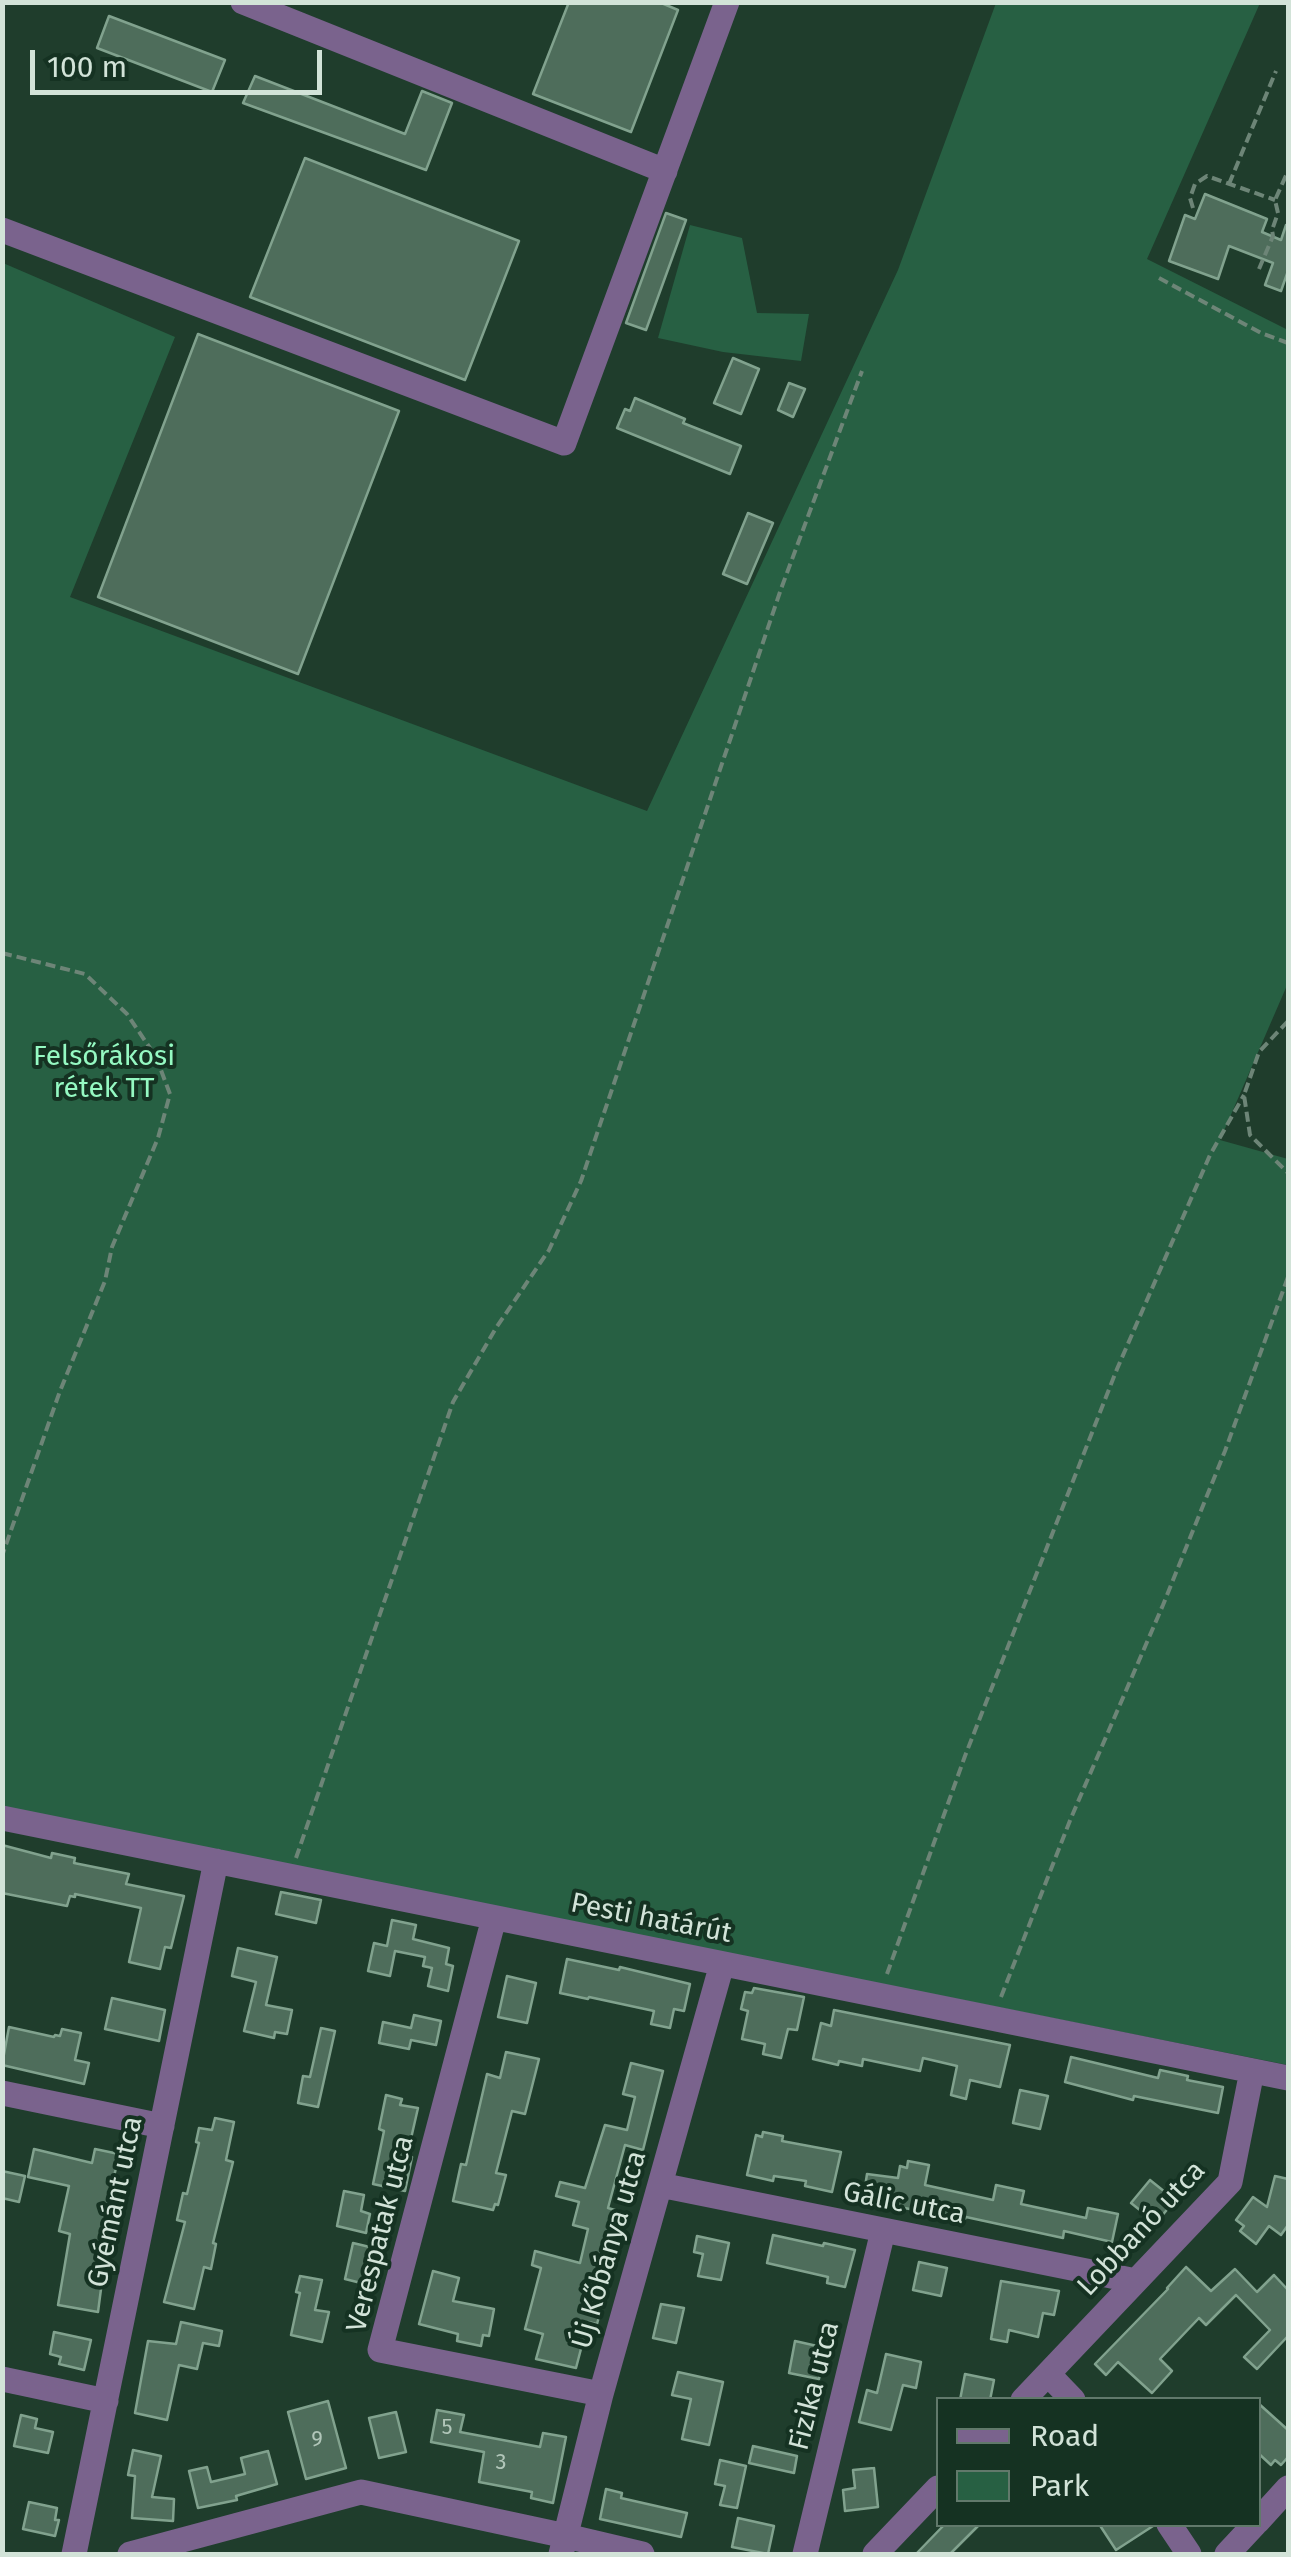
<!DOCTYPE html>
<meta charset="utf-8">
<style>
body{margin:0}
#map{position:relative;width:1291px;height:2557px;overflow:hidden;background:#1f3d2c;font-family:"Fira Sans",sans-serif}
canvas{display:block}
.frame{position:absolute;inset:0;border:5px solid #d2e3d8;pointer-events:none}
.legend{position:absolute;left:936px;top:2397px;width:325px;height:130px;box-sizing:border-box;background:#153222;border:2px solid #61796b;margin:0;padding:12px 18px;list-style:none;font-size:30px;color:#d2e3d8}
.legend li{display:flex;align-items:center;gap:20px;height:50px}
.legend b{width:50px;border:2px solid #61796b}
.scale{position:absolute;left:30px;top:50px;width:292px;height:45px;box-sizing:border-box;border:5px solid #d2e3d8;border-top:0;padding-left:12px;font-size:30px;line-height:35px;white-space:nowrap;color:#d2e3d8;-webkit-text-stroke:8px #153222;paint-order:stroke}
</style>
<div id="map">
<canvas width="1291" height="2557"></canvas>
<div class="frame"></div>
<ul class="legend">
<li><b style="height:12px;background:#7a638d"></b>Road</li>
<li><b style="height:28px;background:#276043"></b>Park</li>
</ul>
<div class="scale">100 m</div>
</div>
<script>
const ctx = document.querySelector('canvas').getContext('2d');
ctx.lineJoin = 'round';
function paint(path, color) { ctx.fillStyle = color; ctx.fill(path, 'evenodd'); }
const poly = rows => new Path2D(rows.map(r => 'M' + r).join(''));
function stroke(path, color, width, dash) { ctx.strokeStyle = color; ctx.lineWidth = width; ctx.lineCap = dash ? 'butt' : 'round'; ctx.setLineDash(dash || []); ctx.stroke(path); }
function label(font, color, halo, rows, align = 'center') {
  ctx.font = font + ' "Fira Sans",sans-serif'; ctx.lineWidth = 8; ctx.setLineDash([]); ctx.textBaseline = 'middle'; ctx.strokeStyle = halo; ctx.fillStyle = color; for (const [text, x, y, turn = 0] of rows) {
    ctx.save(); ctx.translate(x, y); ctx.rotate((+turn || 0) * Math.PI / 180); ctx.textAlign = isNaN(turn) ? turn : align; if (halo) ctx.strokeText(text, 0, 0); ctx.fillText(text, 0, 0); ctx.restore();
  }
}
paint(poly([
 [996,3,1260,3,1147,259,1288,330,1288,983,1220,1140,1288,1159,1288,2065,264,1861,3,1807,3,263,175,337,70,597,647,811,898,270],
 [690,225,742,238,757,313,809,314,801,361,723,352,658,338]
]), '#276043');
const building = poly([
 [569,2,659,2,678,10,631,132,533,94,569,2],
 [109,16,225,60,212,92,97,48,109,16],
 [255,76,405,134,422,91,452,103,426,170,243,103,255,76],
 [305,158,519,241,465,380,250,297,305,158],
 [1205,194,1267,219,1262,232,1281,240,1286,225,1288,226,1288,271,1281,291,1265,285,1273,263,1229,246,1218,279,1169,261,1185,215,1195,219,1205,194],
 [666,213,686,220,646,330,626,323,666,213],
 [198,334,399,411,298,674,98,597,198,334],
 [733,358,759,369,741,414,714,403,733,358],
 [789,383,805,389,793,417,778,410,789,383],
 [635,398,685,419,683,423,741,446,730,474,617,428,625,409,630,411,635,398],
 [748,513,773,523,747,584,723,574,748,513],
 [2,1845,51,1858,52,1853,75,1858,74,1863,129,1874,126,1884,184,1896,171,1948,165,1947,160,1969,129,1962,141,1908,75,1894,75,1897,70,1896,67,1906,2,1893,2,1845],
 [281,1892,321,1900,316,1923,276,1914,281,1892],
 [392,1920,416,1925,413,1939,449,1948,446,1964,453,1966,448,1991,428,1986,432,1968,423,1966,425,1957,395,1951,390,1976,368,1971,374,1943,387,1946,392,1920],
 [238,1948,277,1957,266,2005,292,2010,287,2034,275,2032,274,2038,244,2031,256,1982,232,1976,238,1948],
 [567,1959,619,1970,620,1967,690,1984,684,2011,674,2009,670,2028,651,2024,654,2011,589,1997,588,1999,560,1993,567,1959],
 [507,1976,536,1983,527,2023,498,2017,507,1976],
 [754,1988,804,1997,797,2030,788,2029,781,2058,763,2054,765,2044,742,2039,748,2011,741,2009,745,1992,752,1993,754,1988],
 [112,1998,165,2010,159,2041,105,2029,112,1998],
 [834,2010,1010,2045,1000,2087,970,2080,966,2099,951,2095,957,2066,923,2058,920,2071,863,2059,862,2066,839,2061,838,2065,813,2059,821,2023,831,2026,834,2010],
 [414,2015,441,2021,436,2045,411,2040,409,2049,379,2043,383,2022,411,2028,414,2015],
 [9,2027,54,2037,55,2035,60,2036,62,2029,81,2033,75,2060,89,2063,84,2084,2,2065,9,2027],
 [321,2028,335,2031,318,2107,298,2103,303,2076,310,2077,321,2028],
 [506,2052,539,2059,525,2114,512,2111,496,2173,506,2175,498,2205,495,2204,493,2210,453,2201,461,2164,466,2165,487,2074,500,2078,506,2052],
 [1071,2057,1158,2078,1160,2070,1188,2076,1187,2080,1223,2087,1218,2113,1134,2096,1133,2100,1065,2082,1071,2057],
 [631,2063,663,2071,643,2150,625,2145,608,2208,625,2213,601,2297,604,2298,597,2324,588,2322,576,2368,536,2359,543,2334,525,2329,541,2268,532,2265,535,2251,580,2263,588,2229,573,2225,579,2202,556,2196,560,2182,585,2188,605,2125,627,2130,635,2097,623,2094,631,2063],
 [1020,2090,1048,2096,1040,2129,1013,2123,1020,2090],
 [386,2095,402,2099,400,2105,418,2108,407,2156,412,2157,405,2191,373,2184,384,2131,379,2129,386,2095],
 [215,2118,234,2122,226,2160,233,2162,213,2243,216,2244,211,2269,204,2267,194,2309,164,2302,185,2222,177,2220,183,2193,187,2194,199,2143,196,2142,199,2128,212,2130,215,2118],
 [763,2132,783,2136,782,2141,841,2152,832,2192,805,2186,806,2181,774,2176,773,2181,747,2175,756,2135,762,2137,763,2132],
 [34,2149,92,2163,95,2149,119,2154,107,2209,116,2211,104,2266,98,2312,58,2305,70,2234,59,2231,69,2186,28,2177,34,2149],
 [908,2161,929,2165,925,2185,993,2200,996,2185,1024,2191,1021,2204,1086,2218,1088,2208,1118,2214,1112,2242,1064,2231,1063,2238,966,2217,965,2219,920,2209,920,2211,863,2200,867,2174,898,2178,900,2166,907,2168,908,2161],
 [2,2171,25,2176,19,2202,2,2198,2,2171],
 [1275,2176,1288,2179,1288,2225,1281,2235,1269,2226,1256,2244,1240,2231,1244,2226,1236,2220,1253,2197,1267,2207,1275,2176],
 [1150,2180,1175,2200,1156,2223,1131,2203,1150,2180],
 [344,2191,364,2195,361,2211,370,2214,366,2233,337,2226,344,2191],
 [773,2235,823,2246,824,2243,855,2250,845,2287,827,2283,828,2277,767,2263,773,2235],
 [697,2236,729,2243,721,2280,698,2276,703,2254,694,2252,697,2236],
 [353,2243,374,2248,369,2267,376,2269,373,2286,345,2279,353,2243],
 [919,2262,947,2268,941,2296,913,2290,919,2262],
 [1186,2267,1211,2291,1235,2269,1257,2292,1274,2275,1288,2290,1288,2336,1257,2369,1244,2357,1270,2330,1236,2295,1206,2325,1199,2318,1160,2359,1172,2371,1152,2393,1118,2362,1106,2375,1095,2364,1168,2289,1167,2288,1186,2267],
 [433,2271,459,2278,453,2301,494,2309,489,2336,483,2335,481,2346,457,2341,458,2334,419,2324,433,2271],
 [300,2276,322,2280,315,2310,329,2312,322,2342,291,2335,300,2293,296,2292,300,2276],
 [1001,2281,1059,2291,1054,2315,1043,2313,1038,2337,1009,2330,1007,2342,991,2339,1001,2281],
 [661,2304,684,2308,676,2343,653,2338,661,2304],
 [181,2322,222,2331,219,2346,203,2343,197,2369,179,2365,167,2420,135,2413,148,2341,176,2344,181,2322],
 [54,2332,91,2340,84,2370,59,2364,61,2357,50,2354,54,2332],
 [795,2341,826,2348,819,2379,789,2373,795,2341],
 [886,2354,921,2362,916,2388,903,2385,891,2430,859,2422,867,2390,877,2393,886,2354],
 [678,2372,723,2382,709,2445,682,2439,691,2399,672,2395,678,2372],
 [965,2374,994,2380,990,2400,960,2400,965,2374],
 [328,2401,346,2468,306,2479,288,2412,328,2401],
 [1258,2403,1288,2430,1288,2457,1281,2465,1275,2460,1271,2465,1258,2453,1258,2403],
 [437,2410,464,2415,460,2432,540,2447,543,2433,566,2437,553,2503,531,2498,532,2492,479,2482,484,2452,431,2442,437,2410],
 [396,2412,406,2452,379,2458,369,2418,396,2412],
 [21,2415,37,2419,35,2428,53,2432,48,2453,14,2446,21,2415],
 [753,2446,797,2456,794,2473,749,2463,753,2446],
 [133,2450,161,2456,152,2497,174,2499,173,2521,132,2518,135,2476,128,2475,133,2450],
 [268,2451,277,2484,236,2496,237,2500,198,2508,189,2471,207,2467,211,2482,245,2474,241,2458,268,2451],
 [720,2460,746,2466,737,2508,720,2505,725,2486,715,2484,720,2460],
 [874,2468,878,2507,845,2511,843,2490,855,2488,853,2470,874,2468],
 [606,2489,622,2493,621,2498,687,2513,681,2537,600,2519,606,2489],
 [29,2502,57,2508,55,2520,59,2520,55,2536,23,2529,29,2502],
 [738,2518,774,2526,768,2554,732,2547,738,2518],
 [945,2524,980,2524,950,2554,916,2554,945,2524],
 [1099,2524,1153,2524,1153,2526,1116,2550,1099,2524]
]);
paint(building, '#4e6d5b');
stroke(building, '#81a28e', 2.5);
stroke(poly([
 [1229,184,1276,71],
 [1193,208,1190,198,1195,184,1207,176,1275,200],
 [1259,269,1273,236,1272,230,1278,213,1275,200,1288,171],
 [1159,278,1261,333,1288,343],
 [2,953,85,974,127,1014,156,1057,170,1094,158,1138,112,1247,105,1281,60,1391,2,1556],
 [1288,1021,1259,1052,1244,1095,1250,1135,1288,1173],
 [296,1858,453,1402,496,1328,549,1250,581,1181,781,589,862,371],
 [887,1974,965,1756,1117,1369,1210,1155,1244,1095],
 [1001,1997,1071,1818,1163,1605,1225,1451,1288,1277]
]), '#6d8577', 4, [10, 5]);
stroke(poly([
 [243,2,665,171],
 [2,230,564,443,727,2],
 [2,1818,1288,2078],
 [494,1918,380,2350,601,2394],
 [2,2093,162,2126],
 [660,2185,1136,2281],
 [1048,2374,1073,2400],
 [2,2379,106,2401],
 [1023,2400,1230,2182,1252,2071],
 [1258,2521,1288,2488],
 [1169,2524,1189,2554],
 [74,2554,216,1861],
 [130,2554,361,2492,566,2536,642,2554],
 [561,2554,601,2394,722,1964],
 [805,2554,883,2231],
 [875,2554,938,2488],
 [1227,2554,1255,2524]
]), '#7a638d', 25);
label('22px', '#b1c6b9', null, [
 ["5",447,2428],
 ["9",317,2440],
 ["3",501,2463]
]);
label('28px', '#95f9c2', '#153222', [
 ["Felsőrákosi",104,1057],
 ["rétek TT",104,1089]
]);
label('28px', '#d2e3d8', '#153222', [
 ["Pesti határút",651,1919,11],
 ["Gyémánt utca",116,2202,-78],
 ["Gálic utca",904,2204,11],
 ["Lobbanó utca",1142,2229,-47],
 ["Verespatak utca",381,2234,-76],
 ["Új Kőbánya utca",610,2250,-74],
 ["Fizika utca",815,2386,-76]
]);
</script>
